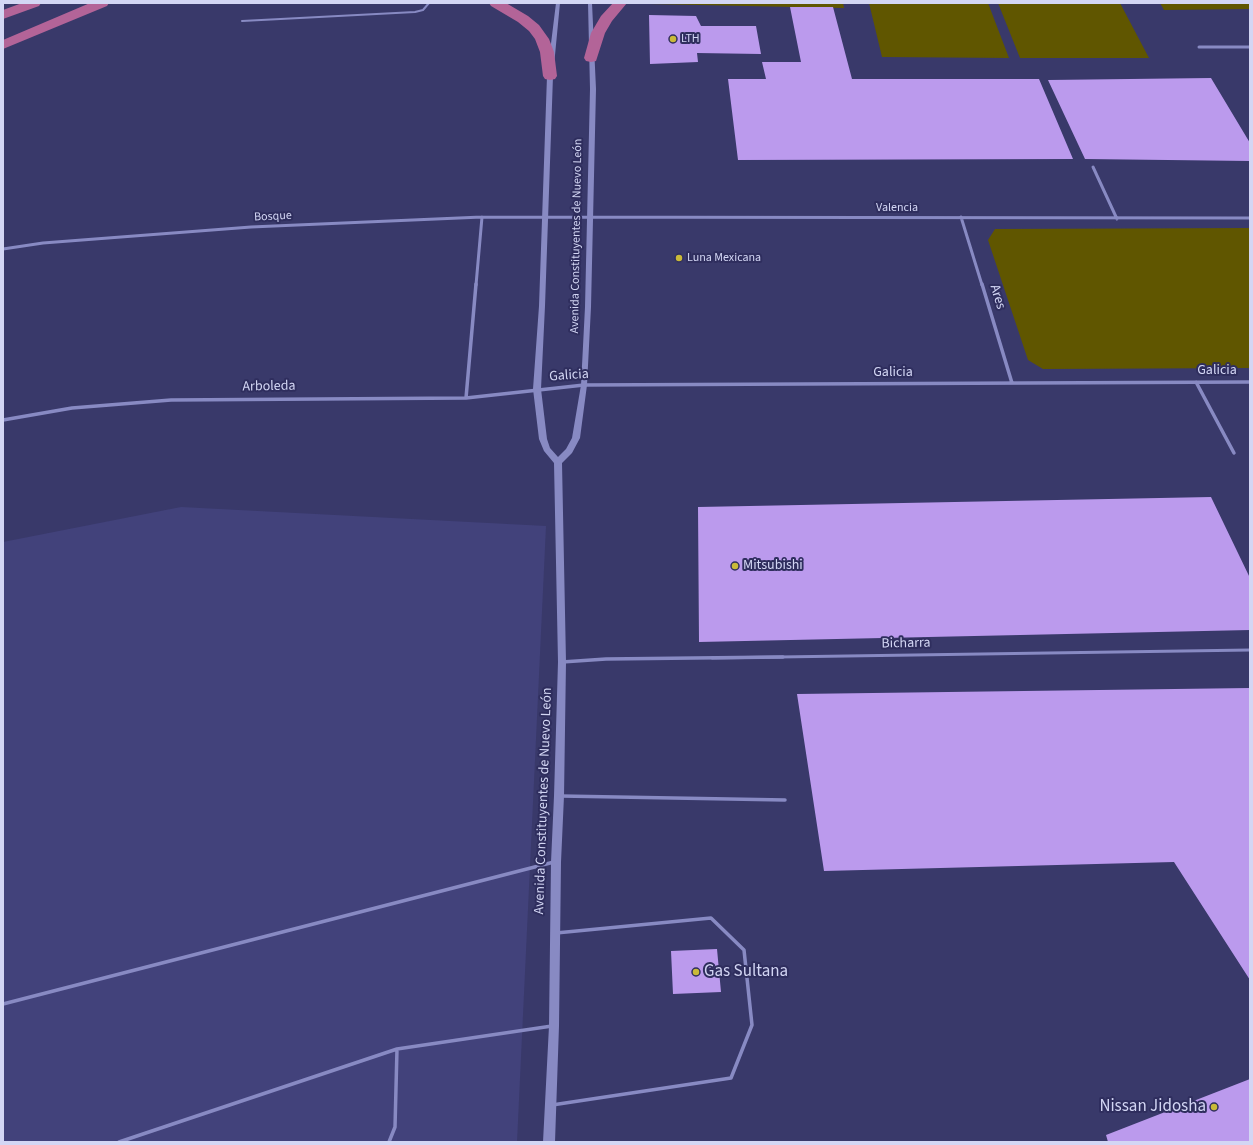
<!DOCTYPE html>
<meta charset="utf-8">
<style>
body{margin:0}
#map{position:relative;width:1253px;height:1145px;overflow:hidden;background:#39396a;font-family:"Source Sans 3",sans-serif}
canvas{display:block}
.frame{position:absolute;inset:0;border:4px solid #d3d6f4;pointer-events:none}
</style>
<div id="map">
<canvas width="1253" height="1145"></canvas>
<div class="frame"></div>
</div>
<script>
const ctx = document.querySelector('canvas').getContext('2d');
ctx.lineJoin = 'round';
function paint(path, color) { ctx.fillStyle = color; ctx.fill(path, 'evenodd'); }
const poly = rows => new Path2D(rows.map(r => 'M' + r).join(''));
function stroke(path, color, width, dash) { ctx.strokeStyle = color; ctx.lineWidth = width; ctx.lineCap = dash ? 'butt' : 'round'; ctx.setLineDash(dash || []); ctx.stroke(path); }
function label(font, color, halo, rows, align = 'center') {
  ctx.font = font + ' "Source Sans 3",sans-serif'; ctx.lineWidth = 4; ctx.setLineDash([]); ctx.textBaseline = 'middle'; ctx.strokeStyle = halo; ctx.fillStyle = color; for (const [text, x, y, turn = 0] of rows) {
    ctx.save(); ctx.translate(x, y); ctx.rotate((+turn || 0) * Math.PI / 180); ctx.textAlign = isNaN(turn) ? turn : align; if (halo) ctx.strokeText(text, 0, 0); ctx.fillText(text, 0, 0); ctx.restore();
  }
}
paint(poly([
 [181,507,546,526,517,1142,3,1142,3,542]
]), '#42427b');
paint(poly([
 [650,3,843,3,844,8,649,4],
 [869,3,988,3,1009,58,882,57],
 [998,3,1120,3,1149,58,1020,58],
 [1160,3,1250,3,1250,9,1164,10],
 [1250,228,1250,368,1043,369,1028,360,988,240,995,229]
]), '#605600');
paint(poly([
 [790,7,833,7,852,79,1039,79,1073,159,738,160,728,79,766,79,762,62,801,62],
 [649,15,696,16,701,26,756,26,761,54,697,53,698,62,650,64],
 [1211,78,1250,143,1250,161,1085,159,1048,80],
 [1211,497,1250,578,1250,630,699,642,698,507],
 [1250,688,1250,980,1174,862,824,871,797,694],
 [717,949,721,992,673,994,671,951],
 [1250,1079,1250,1142,1108,1142,1106,1135]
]), '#bb9aed');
stroke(poly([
 [242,21,415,12,423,10,429,3]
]), '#888ac3', 2);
stroke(poly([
 [712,658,1250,650]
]), '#888ac3', 3);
stroke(poly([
 [562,662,606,659,783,657],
 [561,796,785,800],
 [3,1004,554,862],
 [552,1105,731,1078,752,1025,744,950,711,918,556,933],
 [119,1142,397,1049,552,1026],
 [389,1142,395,1127,397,1049]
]), '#888ac3', 3.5);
stroke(poly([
 [1199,47,1250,47],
 [1093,167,1117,219],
 [961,217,982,285],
 [3,249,43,243,251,227,482,217,1250,218],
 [476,285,482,217]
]), '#888ac3', 3);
stroke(poly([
 [982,284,1012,383],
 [1196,382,1234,453],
 [466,398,476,284],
 [3,420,72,408,171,400,466,398,584,385,1250,382]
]), '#888ac3', 3.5);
paint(poly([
 [556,3,560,3,553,76,545,306,541,389,547,439,550,448,558,457,566,449,572,438,581,385,585,307,590,89,588,3,592,3,596,89,591,307,587,385,580,438,572,453,562,463,566,662,564,796,561,862,559,1026,555,1142,543,1142,549,1026,551,862,554,796,558,662,554,463,544,451,539,439,533,389,539,306,547,76,556,3]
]), '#888ac3');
paint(poly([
 [22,3,41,3,39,6,3,19,3,10,22,3],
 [90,3,109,3,107,6,3,49,3,40,90,3],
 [489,3,506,3,528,16,539,25,549,39,554,52,557,76,555,79,550,80,545,79,543,76,540,52,535,39,529,31,518,22,491,6,489,3],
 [613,3,627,3,612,21,605,33,596,61,591,62,586,61,584,58,591,33,601,16,613,3]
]), '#b36498');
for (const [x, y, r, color] of [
 [673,39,4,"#caba39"],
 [679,258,4,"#caba39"],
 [735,566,4,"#caba39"],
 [696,972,4,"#caba39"],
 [1214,1107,4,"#caba39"]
]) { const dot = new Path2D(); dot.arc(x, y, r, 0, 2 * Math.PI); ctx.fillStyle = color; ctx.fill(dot); stroke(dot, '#2f2e5e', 1.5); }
label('12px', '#d3d6f4', '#2f2e5e', [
 ["LTH",681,39],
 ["Luna Mexicana",687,258]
], 'left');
label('12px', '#d3d6f4', '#2f2e5e', [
 ["Valencia",897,208],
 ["Bosque",273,217,-3],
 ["Avenida Constituyentes de Nuevo León",577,236,-89]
]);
label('14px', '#d3d6f4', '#2f2e5e', [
 ["Ares",997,297,73],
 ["Galicia",1217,371],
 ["Galicia",893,373],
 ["Galicia",569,376,-4],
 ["Arboleda",269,387,-1],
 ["Bicharra",906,644,-1],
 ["Avenida Constituyentes de Nuevo León",544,801,-88]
]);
label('14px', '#d3d6f4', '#2f2e5e', [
 ["Mitsubishi",743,566]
], 'left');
label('17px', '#d3d6f4', '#2f2e5e', [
 ["Gas Sultana",704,972],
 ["Nissan Jidosha",1206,1107,"right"]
], 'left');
</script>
